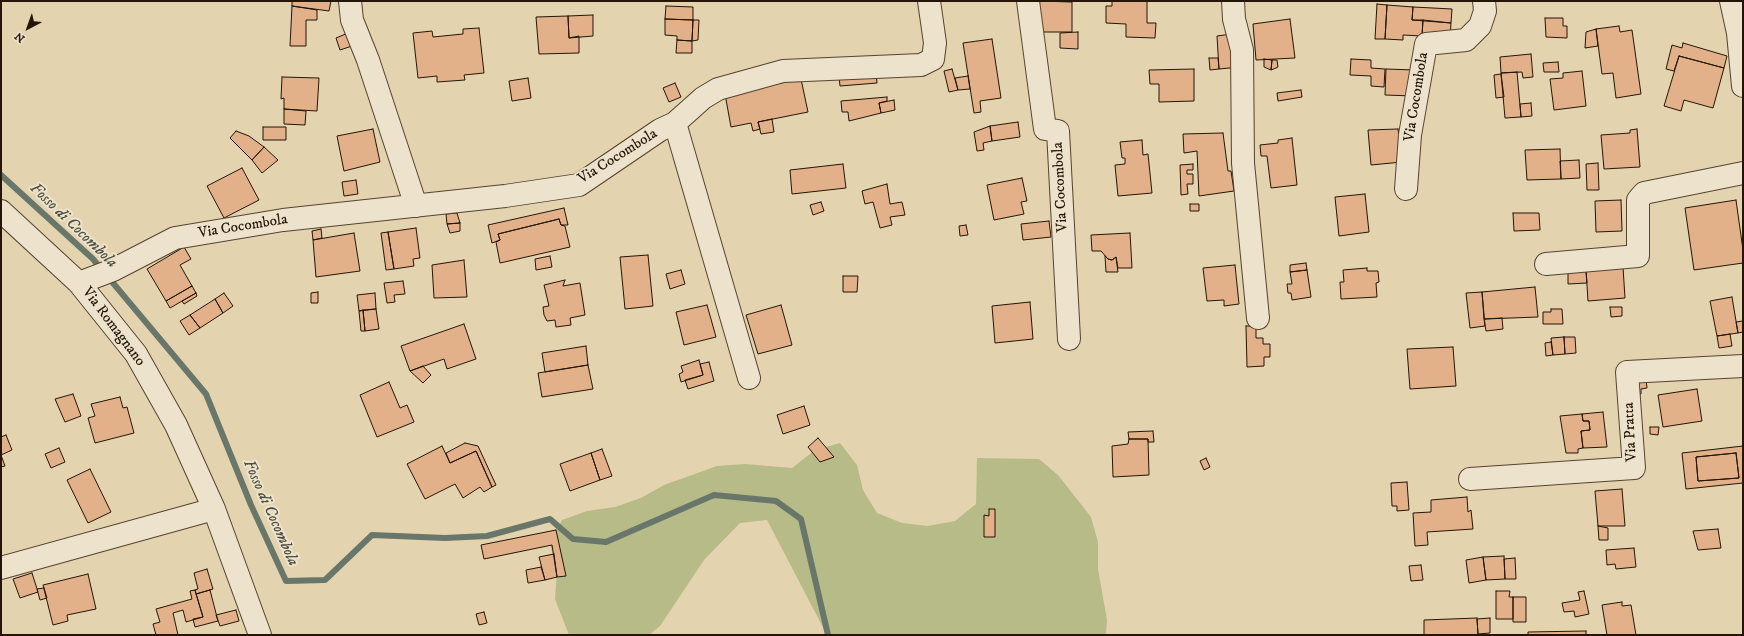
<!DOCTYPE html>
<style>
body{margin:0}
#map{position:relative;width:1744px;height:636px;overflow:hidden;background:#e4d3af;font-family:"IM FELL DW Pica",serif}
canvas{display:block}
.frame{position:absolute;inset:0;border:2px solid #241506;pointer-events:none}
.north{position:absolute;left:8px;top:8px;width:40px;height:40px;-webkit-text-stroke:3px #ede2cb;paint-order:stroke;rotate:221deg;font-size:11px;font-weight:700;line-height:16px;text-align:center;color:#241506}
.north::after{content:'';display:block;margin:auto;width:14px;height:18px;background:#241506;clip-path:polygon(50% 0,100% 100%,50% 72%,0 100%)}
</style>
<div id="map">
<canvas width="1744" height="636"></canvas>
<div class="frame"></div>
<div class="north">N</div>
</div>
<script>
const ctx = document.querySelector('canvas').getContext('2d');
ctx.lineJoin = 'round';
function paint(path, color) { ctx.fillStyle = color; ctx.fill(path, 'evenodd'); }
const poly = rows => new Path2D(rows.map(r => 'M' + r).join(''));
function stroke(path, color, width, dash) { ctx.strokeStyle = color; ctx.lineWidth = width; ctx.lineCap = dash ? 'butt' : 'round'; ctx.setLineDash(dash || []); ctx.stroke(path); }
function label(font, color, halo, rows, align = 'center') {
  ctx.font = font + ' "IM FELL DW Pica",serif'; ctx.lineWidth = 4; ctx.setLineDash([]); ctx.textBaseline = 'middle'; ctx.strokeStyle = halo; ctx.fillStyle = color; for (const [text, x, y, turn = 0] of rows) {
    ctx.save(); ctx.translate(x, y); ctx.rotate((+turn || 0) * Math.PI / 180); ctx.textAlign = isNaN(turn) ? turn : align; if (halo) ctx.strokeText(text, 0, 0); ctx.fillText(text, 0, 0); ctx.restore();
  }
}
paint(poly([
 [840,443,857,465,863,490,877,513,902,523,928,526,955,521,976,504,977,458,1039,459,1058,475,1091,517,1098,542,1098,569,1107,620,1106,635,827,635,767,520,740,523,704,560,660,626,649,635,569,635,555,599,557,571,550,544,562,520,587,511,615,507,641,498,664,485,717,466,745,464,792,468,815,450]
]), '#b7bb88');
stroke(poly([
 [1,175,93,259,102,270],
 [108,277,206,394,251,505,286,581,325,580,372,535,445,538,487,536,550,519,573,539,606,542,714,495,776,501,801,519,828,635]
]), '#687769', 6);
const building = poly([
 [292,1,331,1,329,11,292,6,292,1],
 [1039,1,1072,2,1072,32,1038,32,1039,1],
 [1112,1,1147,1,1147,23,1156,23,1155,38,1126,37,1126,24,1106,23,1106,6,1112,6,1112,1],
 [1377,4,1387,5,1385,39,1375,39,1377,4],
 [1387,5,1413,7,1412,20,1423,20,1422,36,1403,35,1403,40,1385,39,1387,5],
 [292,6,317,10,317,20,306,20,306,46,290,46,292,6],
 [666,6,693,7,693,20,665,19,666,6],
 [1413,7,1452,9,1451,23,1412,20,1413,7],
 [593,15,593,36,569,38,568,16,593,15],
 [568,16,569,38,579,36,579,53,539,54,536,17,568,16],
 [1545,18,1563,18,1563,26,1567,26,1567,38,1546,37,1545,18],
 [665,19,693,20,692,41,677,40,677,36,665,35,665,19],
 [1290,19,1295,58,1256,60,1253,24,1290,19],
 [693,20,699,20,698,40,692,41,693,20],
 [1423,20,1451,23,1450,38,1422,36,1423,20],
 [1619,26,1620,32,1632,30,1641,94,1616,98,1613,73,1602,74,1596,29,1619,26],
 [479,28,484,73,464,75,465,80,437,82,437,76,418,78,413,33,432,31,433,37,463,34,463,29,479,28],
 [1596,29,1598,46,1585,48,1586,32,1596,29],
 [1078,32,1078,49,1060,48,1060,33,1078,32],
 [348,33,352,46,340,50,336,38,348,33],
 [1232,34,1240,67,1219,69,1217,36,1232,34],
 [992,39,1001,98,980,101,981,112,974,113,963,43,992,39],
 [677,40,692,41,692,53,676,53,677,40],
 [1683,43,1727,56,1724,68,1679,56,1674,71,1666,69,1672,45,1682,48,1683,43],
 [1531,54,1533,77,1523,78,1522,72,1501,73,1500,57,1531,54],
 [1679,56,1724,68,1713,108,1684,100,1681,111,1664,106,1679,56],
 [1209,58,1218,58,1219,69,1210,70,1209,58],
 [1264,59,1272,60,1271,70,1264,67,1264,59],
 [1351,59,1371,60,1371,68,1385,69,1384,87,1371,86,1371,76,1350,75,1351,59],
 [1272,60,1277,60,1278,67,1276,68,1271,70,1272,60],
 [1558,62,1559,72,1544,72,1543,63,1558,62],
 [952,69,958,90,949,92,944,71,952,69],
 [1194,69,1194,101,1159,102,1159,84,1150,84,1149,70,1194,69],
 [1386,69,1415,70,1413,96,1385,95,1386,69],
 [1582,71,1586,106,1554,110,1550,79,1563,78,1563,73,1582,71],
 [876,72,877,83,840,86,839,76,876,72],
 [1517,72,1521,117,1505,118,1501,73,1517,72],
 [1501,74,1504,97,1496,98,1494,75,1501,74],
 [968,76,970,89,958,90,955,78,968,76],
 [282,77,319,78,317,111,284,109,284,98,281,99,282,77],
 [528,78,531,98,512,101,509,81,528,78],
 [801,79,808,112,758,122,760,129,753,131,751,123,731,127,725,94,801,79],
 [675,83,681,97,669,102,663,88,675,83],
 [1301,90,1302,97,1278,101,1277,93,1301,90],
 [887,97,887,101,879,103,881,113,849,121,848,112,842,112,841,101,887,97],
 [894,100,895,110,881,113,879,103,894,100],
 [1531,103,1532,116,1521,117,1520,104,1531,103],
 [284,109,306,111,305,125,284,124,284,109],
 [772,119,774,132,761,134,758,122,772,119],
 [1018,122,1020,137,992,141,990,126,1018,122],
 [990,126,992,141,983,143,984,150,977,151,974,132,990,126],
 [263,127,286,127,286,140,263,140,263,127],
 [373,129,380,162,344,171,337,136,373,129],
 [1398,129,1402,162,1371,165,1368,130,1398,129],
 [1637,129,1640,167,1604,169,1601,135,1630,133,1630,130,1637,129],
 [236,131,249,136,264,147,252,160,230,138,236,131],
 [1223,133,1228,171,1231,171,1234,191,1199,196,1197,151,1184,153,1183,134,1223,133],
 [1292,138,1297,185,1271,188,1267,156,1261,156,1260,145,1278,143,1278,140,1292,138],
 [1142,140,1143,155,1148,154,1152,193,1118,196,1115,165,1125,164,1125,158,1122,158,1120,142,1142,140],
 [264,147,278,160,262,173,252,160,264,147],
 [1560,149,1561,179,1527,180,1525,150,1560,149],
 [1579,160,1580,178,1561,179,1560,161,1579,160],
 [1598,163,1599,190,1587,190,1586,164,1598,163],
 [843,164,846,188,792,194,790,170,843,164],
 [1193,164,1193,170,1187,170,1187,174,1193,174,1193,184,1187,184,1188,194,1181,195,1180,165,1193,164],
 [242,168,259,200,224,218,207,186,242,168],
 [1022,178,1027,201,1021,202,1024,214,994,220,987,185,1022,178],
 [356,180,358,194,344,196,342,182,356,180],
 [887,184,890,204,902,202,905,215,890,217,892,225,880,228,873,202,865,204,862,191,887,184],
 [1365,194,1369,232,1339,236,1335,197,1365,194],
 [1621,200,1622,231,1596,232,1595,201,1621,200],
 [1736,200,1743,250,1743,263,1694,270,1685,208,1736,200],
 [821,202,824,211,813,215,810,205,821,202],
 [1190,204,1199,204,1199,211,1190,211,1190,204],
 [564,208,568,225,561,225,559,219,498,234,500,240,492,243,488,225,564,208],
 [457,213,460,223,447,224,446,214,457,213],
 [1513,213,1539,213,1540,230,1514,231,1513,213],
 [559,219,561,225,565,226,570,247,500,263,496,242,500,240,498,234,559,219],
 [1049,221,1051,237,1023,240,1021,224,1049,221],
 [460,223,460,231,450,233,447,224,460,223],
 [966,225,968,235,960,236,959,226,966,225],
 [416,228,420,258,413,259,414,266,394,269,388,232,416,228],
 [321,229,322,238,313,240,312,231,321,229],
 [388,232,394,269,386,270,381,233,388,232],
 [354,233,360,271,316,277,313,240,354,233],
 [1130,233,1132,268,1118,268,1116,257,1112,260,1108,259,1101,251,1092,251,1091,235,1130,233],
 [184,247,191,259,180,265,192,286,166,301,147,269,184,247],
 [648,255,653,306,625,309,620,257,648,255],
 [550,256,552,267,536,270,535,259,550,256],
 [1105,256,1108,259,1112,260,1116,257,1118,272,1106,272,1105,256],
 [464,260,467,297,434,298,432,265,464,260],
 [1306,263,1307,270,1290,272,1290,265,1306,263],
 [1235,265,1239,304,1224,306,1224,300,1207,301,1203,268,1235,265],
 [1623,267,1625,298,1588,301,1586,270,1623,267],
 [1367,268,1367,271,1378,271,1379,282,1376,283,1377,297,1341,299,1340,282,1344,282,1343,270,1367,268],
 [681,270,685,284,670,289,666,274,681,270],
 [1307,270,1311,297,1292,300,1291,293,1288,293,1287,284,1292,284,1290,272,1307,270],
 [1586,271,1587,283,1568,284,1568,272,1586,271],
 [843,276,858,276,857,292,843,292,843,276],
 [565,280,563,286,580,283,585,315,570,318,571,325,556,327,555,320,547,321,544,315,543,307,549,306,544,285,565,280],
 [403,281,405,294,394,295,395,302,387,303,384,283,403,281],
 [192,286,196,293,170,308,166,301,192,286],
 [1535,287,1538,317,1484,319,1482,292,1535,287],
 [318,292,318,303,311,303,311,293,318,292],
 [1482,292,1485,326,1470,328,1466,293,1482,292],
 [196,293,197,296,184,304,182,301,196,293],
 [224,293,233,306,223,313,215,299,224,293],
 [375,293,376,309,359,311,357,295,375,293],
 [1732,297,1738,333,1717,336,1710,301,1732,297],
 [215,299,223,313,200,328,190,315,215,299],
 [1030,302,1033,339,995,343,992,306,1030,302],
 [707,305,716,337,684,345,676,312,707,305],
 [781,305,792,345,758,354,746,315,781,305],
 [1610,307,1622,307,1622,316,1611,317,1610,307],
 [376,309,379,329,365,331,363,310,376,309],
 [1551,309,1562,309,1563,324,1543,324,1543,312,1551,312,1551,309],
 [363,310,365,331,361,331,359,311,363,310],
 [190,315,200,328,189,335,180,321,190,315],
 [1502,318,1503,329,1486,331,1484,319,1502,318],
 [1743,321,1743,332,1738,333,1736,322,1743,321],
 [464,324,476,359,447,369,444,359,410,371,401,346,464,324],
 [1246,326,1256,326,1256,338,1263,338,1263,344,1270,344,1270,357,1264,357,1264,366,1247,367,1246,326],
 [1730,334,1732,346,1719,348,1717,336,1730,334],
 [1564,337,1575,337,1576,353,1565,354,1564,337],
 [1564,337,1565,354,1553,355,1551,338,1564,337],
 [1551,342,1553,355,1546,356,1545,343,1551,342],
 [586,346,588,365,545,372,542,353,586,346],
 [1453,347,1456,386,1410,389,1407,349,1453,347],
 [699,360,703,375,681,382,679,374,683,372,681,366,699,360],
 [709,362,714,381,688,389,685,380,703,375,700,364,709,362],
 [588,365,593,389,542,397,538,373,588,365],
 [423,366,431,375,423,383,410,371,423,366],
 [1646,379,1647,388,1641,389,1641,394,1635,395,1633,380,1646,379],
 [389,382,400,408,407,405,414,422,377,437,360,395,389,382],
 [1697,389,1702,421,1663,427,1658,395,1697,389],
 [73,394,81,416,65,422,55,399,73,394],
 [120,397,123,408,127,407,134,433,95,443,88,418,95,416,91,404,120,397],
 [804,406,810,425,783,434,777,415,804,406],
 [1603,412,1607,447,1583,448,1581,431,1590,430,1589,421,1583,421,1582,414,1603,412],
 [1582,414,1583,421,1589,421,1590,430,1581,431,1583,448,1578,449,1578,453,1566,453,1560,416,1582,414],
 [1650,427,1659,427,1658,435,1650,434,1650,427],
 [1153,431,1154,442,1148,442,1148,439,1129,439,1128,432,1153,431],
 [6,435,12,450,1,455,5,466,1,467,1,437,6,435],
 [818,438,834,457,820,462,808,447,818,438],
 [1129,439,1148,439,1149,475,1113,477,1112,446,1128,444,1129,439],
 [465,443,478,446,496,485,492,487,476,451,450,463,446,453,465,443],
 [442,446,450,463,476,451,492,487,484,492,480,487,463,498,455,484,425,499,407,464,442,446],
 [1743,446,1743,483,1686,489,1682,453,1743,446],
 [1736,453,1739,478,1698,481,1696,457,1736,453],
 [59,448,65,462,51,468,45,454,59,448],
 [602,449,612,476,600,480,591,453,602,449],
 [591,453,600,480,570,491,560,464,591,453],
 [1736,453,1739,478,1698,481,1696,457,1736,453],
 [1206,458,1210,467,1204,470,1200,461,1206,458],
 [90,469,111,512,88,523,67,480,90,469],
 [1407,482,1409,510,1397,511,1397,506,1392,506,1391,483,1407,482],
 [1622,489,1625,526,1598,526,1595,491,1622,489],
 [1467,497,1468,512,1471,510,1473,529,1427,532,1428,545,1415,546,1413,513,1431,512,1431,500,1467,497],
 [989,509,995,509,995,537,984,537,984,515,989,516,989,509],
 [1598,526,1608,528,1608,540,1599,540,1598,526],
 [1718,529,1721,548,1698,550,1693,531,1718,529],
 [556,530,566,576,557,577,552,545,484,559,481,545,556,530],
 [1634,548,1636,567,1616,569,1615,564,1607,565,1606,550,1634,548],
 [554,554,557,577,545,580,539,557,554,554],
 [1504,556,1505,579,1486,580,1483,557,1504,556],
 [1483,557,1486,580,1469,583,1466,560,1483,557],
 [1515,558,1516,579,1505,579,1504,559,1515,558],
 [1421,565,1423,580,1411,581,1409,566,1421,565],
 [541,567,545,580,528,583,526,570,541,567],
 [207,569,213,589,196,594,195,590,198,589,194,573,207,569],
 [32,573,38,592,20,598,13,579,32,573],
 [88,574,96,609,67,615,68,621,53,625,43,585,88,574],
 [44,588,47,598,40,600,37,589,44,588],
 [195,590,203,617,186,622,183,610,173,613,178,635,156,635,153,624,160,622,156,609,192,599,190,591,195,590],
 [210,590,218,621,195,627,193,619,203,617,196,594,210,590],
 [1496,591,1510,591,1509,597,1513,597,1513,619,1496,619,1496,591],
 [1584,591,1589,614,1575,617,1574,611,1564,612,1562,603,1580,600,1578,592,1584,591],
 [1513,597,1526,597,1526,622,1513,622,1513,597],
 [1622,602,1622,606,1631,605,1636,635,1607,635,1602,605,1622,602],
 [236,610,239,621,220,626,216,615,236,610],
 [484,612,487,623,479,625,476,614,484,612],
 [1477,618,1478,635,1424,635,1424,620,1477,618],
 [1490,618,1490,633,1478,634,1477,619,1490,618],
 [1586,631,1586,635,1528,635,1528,632,1586,631]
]);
paint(building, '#e2b089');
stroke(building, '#241506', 1);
const minor = poly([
 [350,1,352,20,368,60,416,206],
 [1028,1,1045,129,1058,131,1069,339],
 [1233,1,1234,19,1242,50,1243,163,1258,318],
 [1731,1,1738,33,1743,86],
 [675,123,749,378],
 [1406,189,1410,135,1426,44,1466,40,1480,26,1485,11,1484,1],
 [1,211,79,283,136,354,176,425,214,509,260,635],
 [1546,264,1638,256,1638,200,1644,193,1743,173],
 [79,283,113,270,175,238,283,220,505,196,579,185,660,130,675,123,703,98,718,89,783,71,921,65,933,59,935,43,929,1],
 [1470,479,1634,468,1627,372,1743,366],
 [1,568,214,509]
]);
stroke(minor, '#544430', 24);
stroke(minor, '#ede2cb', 22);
label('15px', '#241506', '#ede2cb', [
 ["Via Cocombola",1417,97,-81],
 ["Via Cocombola",618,157,-32],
 ["Via Cocombola",1061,187,-93],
 ["Via Cocombola",243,227,-9],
 ["Via Romagnano",113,327,53],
 ["Via Pratta",1631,432,-93]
]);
label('italic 16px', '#4c4e40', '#ede2cb', [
 ["Fosso di Cocombola",73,226,44],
 ["Fosso di Cocombola",270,513,66]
]);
</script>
